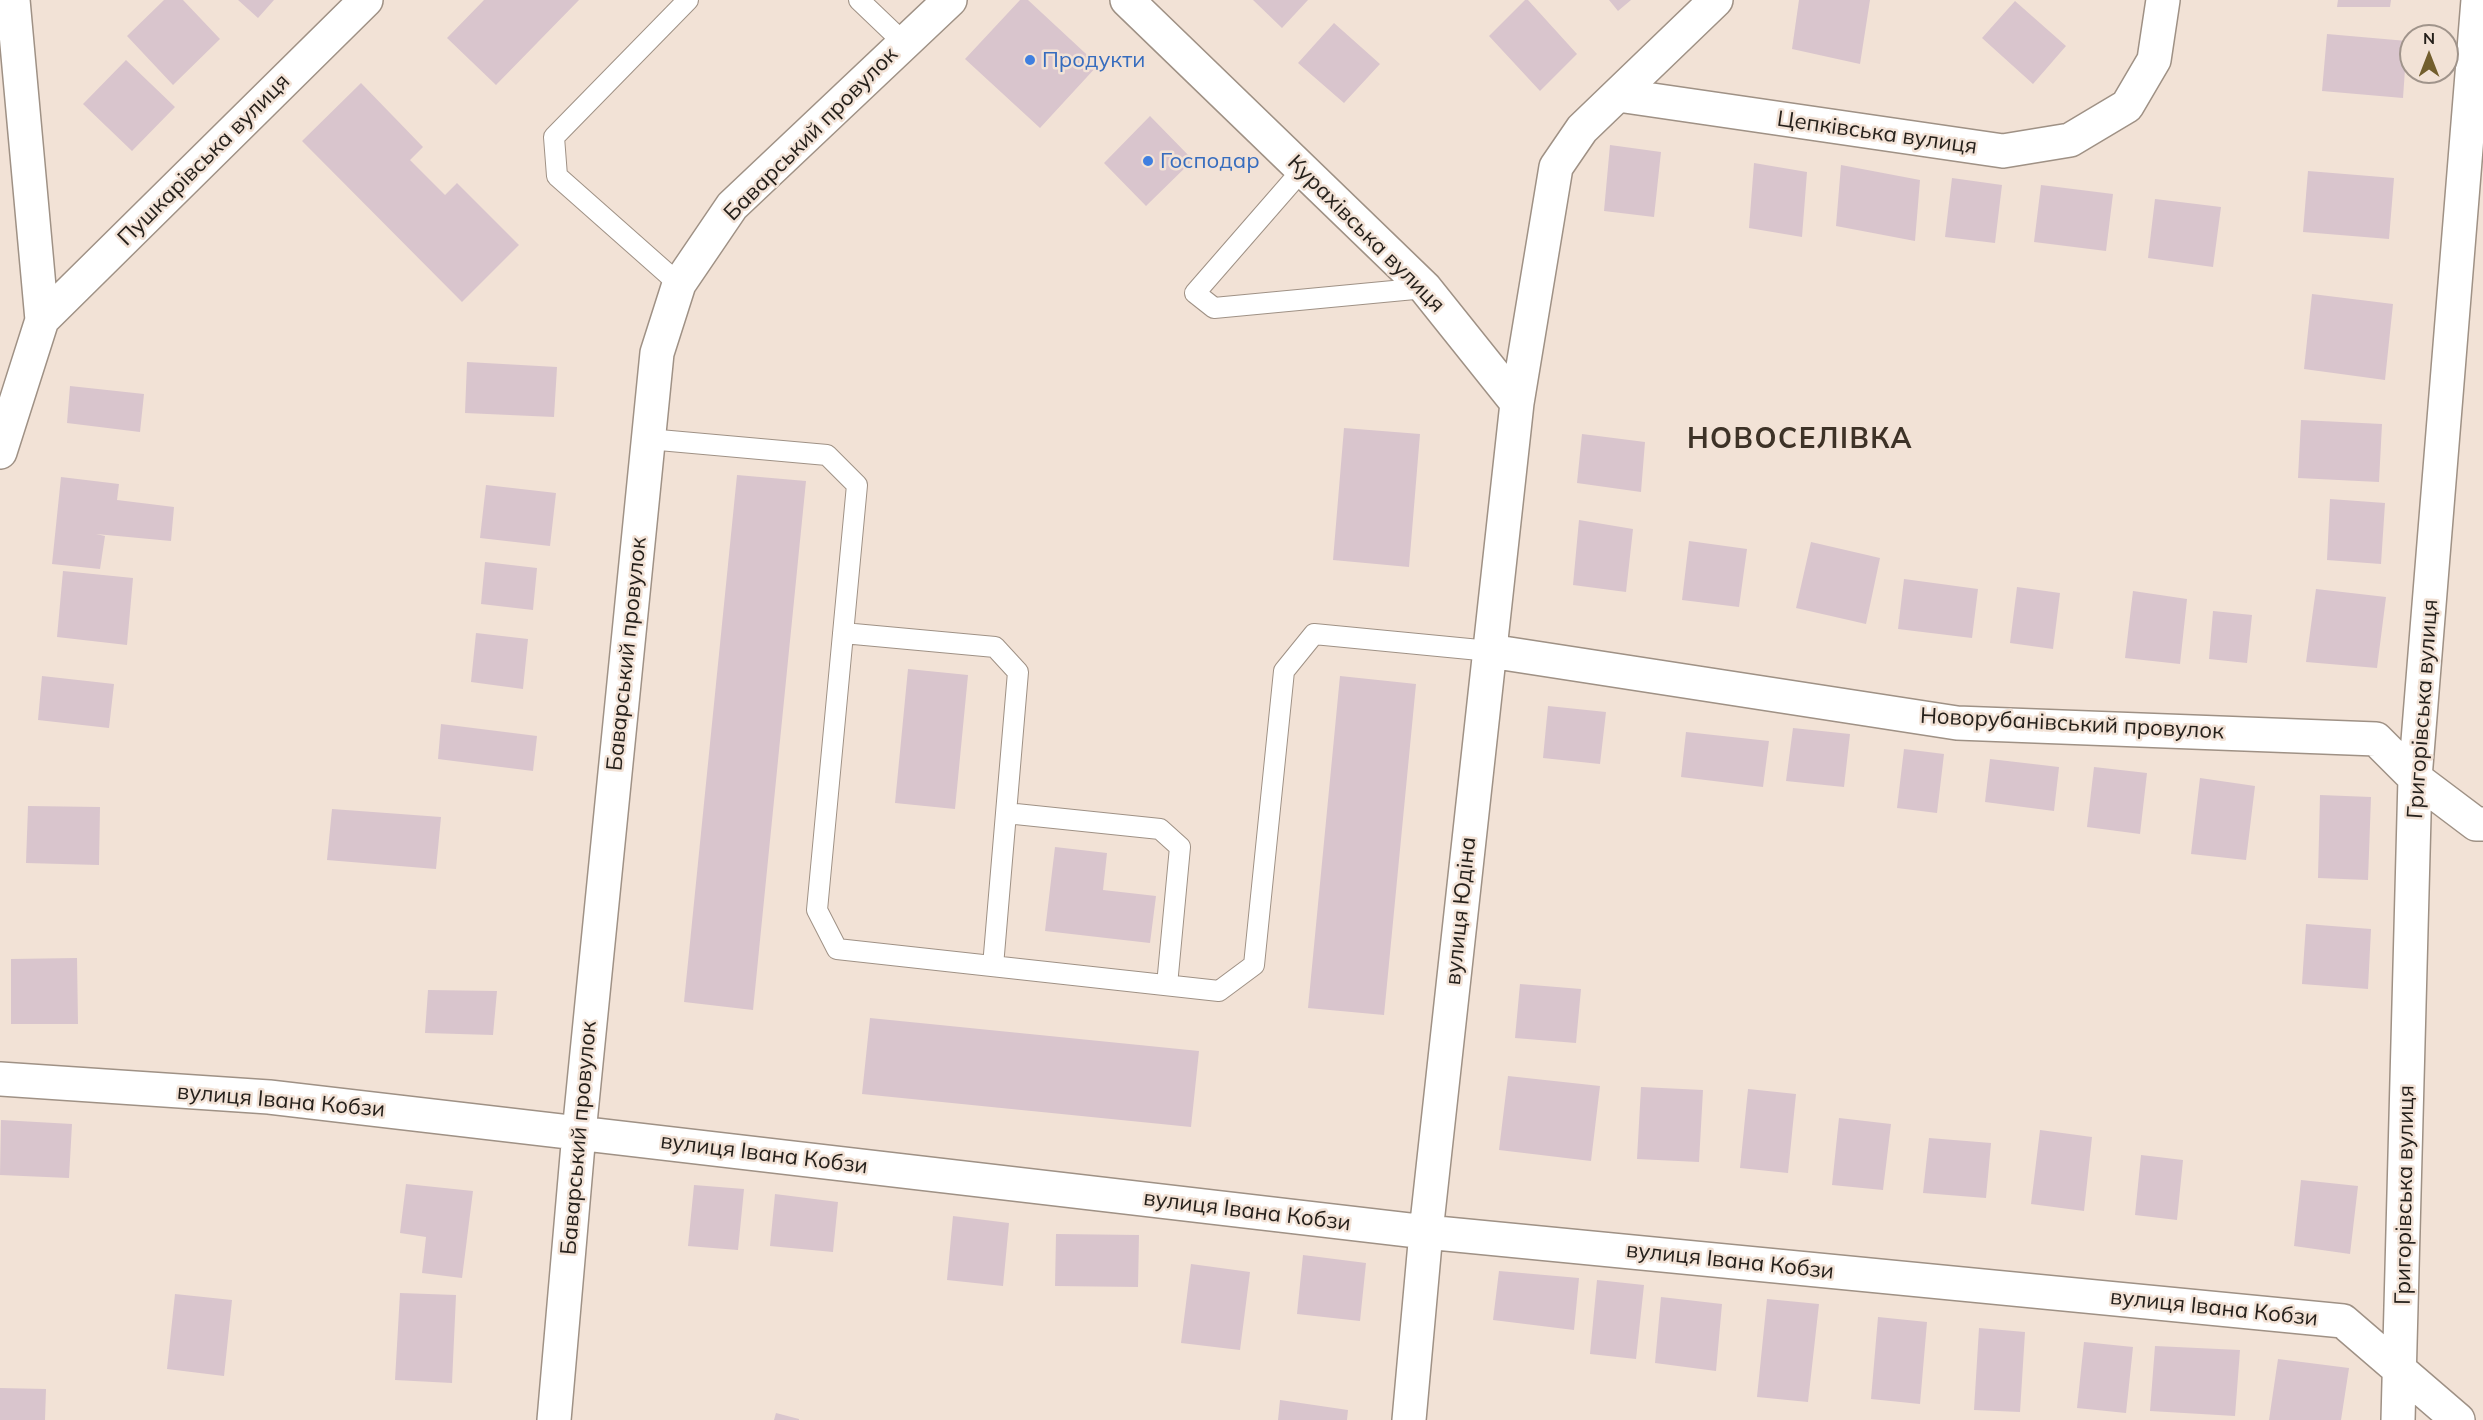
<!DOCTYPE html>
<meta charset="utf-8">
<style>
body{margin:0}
#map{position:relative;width:2483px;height:1420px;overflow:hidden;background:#f2e2d6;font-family:Mulish,sans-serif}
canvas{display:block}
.north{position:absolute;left:2399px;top:24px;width:60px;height:60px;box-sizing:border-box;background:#f2e2d6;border:2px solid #a0948b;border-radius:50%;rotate:0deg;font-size:16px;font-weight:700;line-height:24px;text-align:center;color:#25201b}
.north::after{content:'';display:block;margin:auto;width:21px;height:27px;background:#725e2d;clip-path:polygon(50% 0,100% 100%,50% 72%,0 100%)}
</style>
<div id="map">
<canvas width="2483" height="1420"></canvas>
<div class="north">N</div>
</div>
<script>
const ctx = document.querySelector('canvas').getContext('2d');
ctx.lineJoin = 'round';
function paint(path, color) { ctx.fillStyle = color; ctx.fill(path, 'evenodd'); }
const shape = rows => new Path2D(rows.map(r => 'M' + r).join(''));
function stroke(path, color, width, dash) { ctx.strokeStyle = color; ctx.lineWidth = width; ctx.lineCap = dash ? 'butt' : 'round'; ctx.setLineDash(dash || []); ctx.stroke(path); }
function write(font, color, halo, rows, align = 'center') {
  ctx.font = font + ' Mulish,sans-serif'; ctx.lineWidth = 5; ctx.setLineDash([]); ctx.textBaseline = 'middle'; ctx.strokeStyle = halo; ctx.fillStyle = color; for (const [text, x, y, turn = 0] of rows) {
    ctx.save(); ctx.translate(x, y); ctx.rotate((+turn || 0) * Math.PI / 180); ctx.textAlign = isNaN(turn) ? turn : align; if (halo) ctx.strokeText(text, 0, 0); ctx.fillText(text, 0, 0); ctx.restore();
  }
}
paint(shape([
 [164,0,183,0,220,39,173,85,127,36],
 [238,0,274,0,258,18],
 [484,0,579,0,496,85,447,38],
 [1020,0,1028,0,1098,65,1040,128,965,59],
 [1253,0,1308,0,1282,28],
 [1525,0,1528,0,1577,54,1540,91,1489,36],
 [1609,0,1631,0,1618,11],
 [1799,0,1870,0,1860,64,1792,49],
 [2338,0,2391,0,2390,7,2337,7],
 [2015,1,2066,46,2033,84,1982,38],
 [1334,23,1380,64,1344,103,1298,63],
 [2327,34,2407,41,2403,98,2322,91],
 [126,60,175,107,132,151,83,104],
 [361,83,423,147,410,160,445,195,457,183,519,245,462,302,302,141],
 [1150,116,1193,160,1146,206,1104,163],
 [1610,145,1661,152,1654,217,1604,211],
 [1754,163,1807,172,1802,237,1749,228],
 [1841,165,1920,180,1915,241,1836,226],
 [2308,171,2394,178,2389,239,2303,232],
 [1952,178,2002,185,1995,243,1945,237],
 [2041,185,2113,194,2106,251,2034,242],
 [2155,199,2221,207,2213,267,2148,258],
 [2312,294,2393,304,2385,380,2304,369],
 [467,362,557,367,554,417,465,413],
 [70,386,144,394,140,432,67,423],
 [2301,420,2382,424,2379,482,2298,478],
 [1344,428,1420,434,1409,567,1333,560],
 [1582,434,1645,442,1641,492,1577,483],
 [737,475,806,481,753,1010,684,1002],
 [61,477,119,484,117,500,174,507,171,541,96,534,105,536,100,569,52,564],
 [486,485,556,493,550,546,480,538],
 [2330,499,2385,503,2381,564,2327,560],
 [1579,520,1633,529,1626,592,1573,585],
 [1689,541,1747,549,1739,607,1682,600],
 [1811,542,1880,558,1866,624,1796,608],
 [485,562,537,568,533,610,481,604],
 [63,571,133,578,127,645,57,637],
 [1904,579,1978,589,1972,638,1898,629],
 [2017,587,2060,593,2053,649,2010,643],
 [2316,589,2386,597,2377,668,2306,662],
 [2133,591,2187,599,2180,664,2125,658],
 [2213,611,2252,615,2247,663,2209,659],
 [476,633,528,639,523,689,471,682],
 [908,669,968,675,955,809,895,803],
 [42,676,114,684,109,728,38,720],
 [1340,676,1416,684,1384,1015,1308,1008],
 [1548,706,1606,712,1600,764,1543,758],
 [441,724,537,736,533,771,438,759],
 [1793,728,1850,734,1844,787,1786,781],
 [1686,732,1769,741,1763,787,1681,777],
 [1904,749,1944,754,1937,813,1897,808],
 [1990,759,2059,767,2054,811,1985,802],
 [2094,767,2147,773,2140,834,2087,827],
 [2200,778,2255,786,2246,860,2191,854],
 [2320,795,2371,797,2368,880,2318,878],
 [28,806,100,807,99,865,26,863],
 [332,809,441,817,436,869,327,860],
 [1055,847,1107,853,1103,890,1156,896,1150,943,1045,931],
 [2306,924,2371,929,2368,989,2302,984],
 [77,958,78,1024,11,1024,11,959],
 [1520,984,1581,989,1576,1043,1515,1038],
 [428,990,497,991,493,1035,425,1033],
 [870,1018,1199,1051,1191,1127,862,1094],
 [1508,1076,1600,1086,1591,1161,1499,1150],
 [1641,1087,1703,1090,1699,1162,1637,1159],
 [1748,1089,1796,1094,1788,1173,1740,1168],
 [1839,1118,1891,1124,1883,1190,1832,1185],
 [1,1120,72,1124,69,1178,0,1175],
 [2040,1130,2092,1137,2084,1211,2031,1204],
 [1929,1138,1991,1143,1986,1198,1923,1193],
 [2141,1155,2183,1160,2177,1220,2135,1215],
 [2301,1180,2358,1186,2350,1254,2294,1246],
 [406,1184,473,1191,462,1278,422,1273,426,1237,400,1233],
 [694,1185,744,1189,738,1250,688,1246],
 [775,1194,838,1202,833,1252,770,1246],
 [953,1216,1009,1223,1003,1286,947,1280],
 [1056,1234,1139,1235,1138,1287,1055,1286],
 [1303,1255,1366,1263,1360,1321,1297,1314],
 [1191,1264,1250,1272,1240,1350,1181,1343],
 [1499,1271,1579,1278,1574,1330,1493,1320],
 [1597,1280,1644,1285,1636,1359,1590,1354],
 [400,1293,456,1295,452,1383,395,1380],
 [175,1294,232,1300,224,1376,167,1369],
 [1661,1297,1722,1304,1716,1371,1655,1363],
 [1767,1299,1819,1304,1808,1402,1757,1397],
 [1878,1317,1927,1322,1920,1404,1871,1399],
 [1979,1328,2025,1332,2020,1412,1974,1410],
 [2084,1342,2133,1347,2126,1413,2077,1408],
 [2155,1346,2240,1350,2235,1416,2150,1411],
 [2278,1359,2349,1368,2341,1420,2269,1420],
 [0,1388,46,1389,45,1420,0,1420],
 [1280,1400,1348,1410,1347,1420,1278,1420],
 [776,1413,799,1419,799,1420,774,1420]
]), '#d9c5cd');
const service = shape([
 [859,0,904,43],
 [1303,169,1195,293,1214,308,1425,288],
 [679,284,557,176,554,137,688,0],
 [648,439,827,455,857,485,817,910,837,949,1219,991,1254,965,1284,671,1314,634,1490,651],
 [843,633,995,647,1018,672,993,966],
 [1006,813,1160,829,1180,847,1167,985]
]);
const minor = shape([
 [1127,0,1425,288,1517,403],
 [1618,95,2003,151,2070,140,2127,106,2154,60,2163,0],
 [42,320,366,0],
 [0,452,42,320,13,0],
 [1490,651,1957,723,2376,739,2415,778,2476,824,2483,824],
 [0,1079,269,1097,1426,1232,2343,1321,2458,1420],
 [554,1420,579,1133,657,353,679,284,732,206,950,0],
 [1409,1420,1426,1232,1517,403,1556,167,1582,129,1716,0],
 [2398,1420,2415,778,2478,0]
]);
stroke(service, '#9f9185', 22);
stroke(minor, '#9f9185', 36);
stroke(service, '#fff', 20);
stroke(minor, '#fff', 33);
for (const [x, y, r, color] of [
 [1030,60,6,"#3f7fe0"],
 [1148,161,6,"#3f7fe0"]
]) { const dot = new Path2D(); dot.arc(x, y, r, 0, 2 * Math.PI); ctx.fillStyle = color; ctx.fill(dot); stroke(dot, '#f2e2d6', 2); }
write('22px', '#366cbe', '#f2e2d6', [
 ["Продукти",1042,60],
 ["Господар",1160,161]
], 'left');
write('22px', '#25201b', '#f2e2d6', [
 ["Цепківська вулиця",1877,133,8],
 ["Баварський провулок",811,134,-45],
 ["Пушкарівська вулиця",204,160,-45],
 ["Курахівська вулиця",1366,234,45],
 ["Баварський провулок",627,654,-84],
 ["Григорівська вулиця",2423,709,-86],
 ["Новорубанівський провулок",2072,724,3],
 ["вулиця Юдіна",1461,911,-84],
 ["вулиця Івана Кобзи",281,1101,5],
 ["Баварський провулок",579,1138,-85],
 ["вулиця Івана Кобзи",764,1154,7],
 ["Григорівська вулиця",2405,1195,-89],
 ["вулиця Івана Кобзи",1247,1211,7],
 ["вулиця Івана Кобзи",1730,1261,6],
 ["вулиця Івана Кобзи",2214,1308,6]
]);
ctx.letterSpacing = '1.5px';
write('bold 28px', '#3d3227', '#f2e2d6', [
 ["НОВОСЕЛІВКА",1800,440]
]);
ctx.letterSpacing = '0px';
</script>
